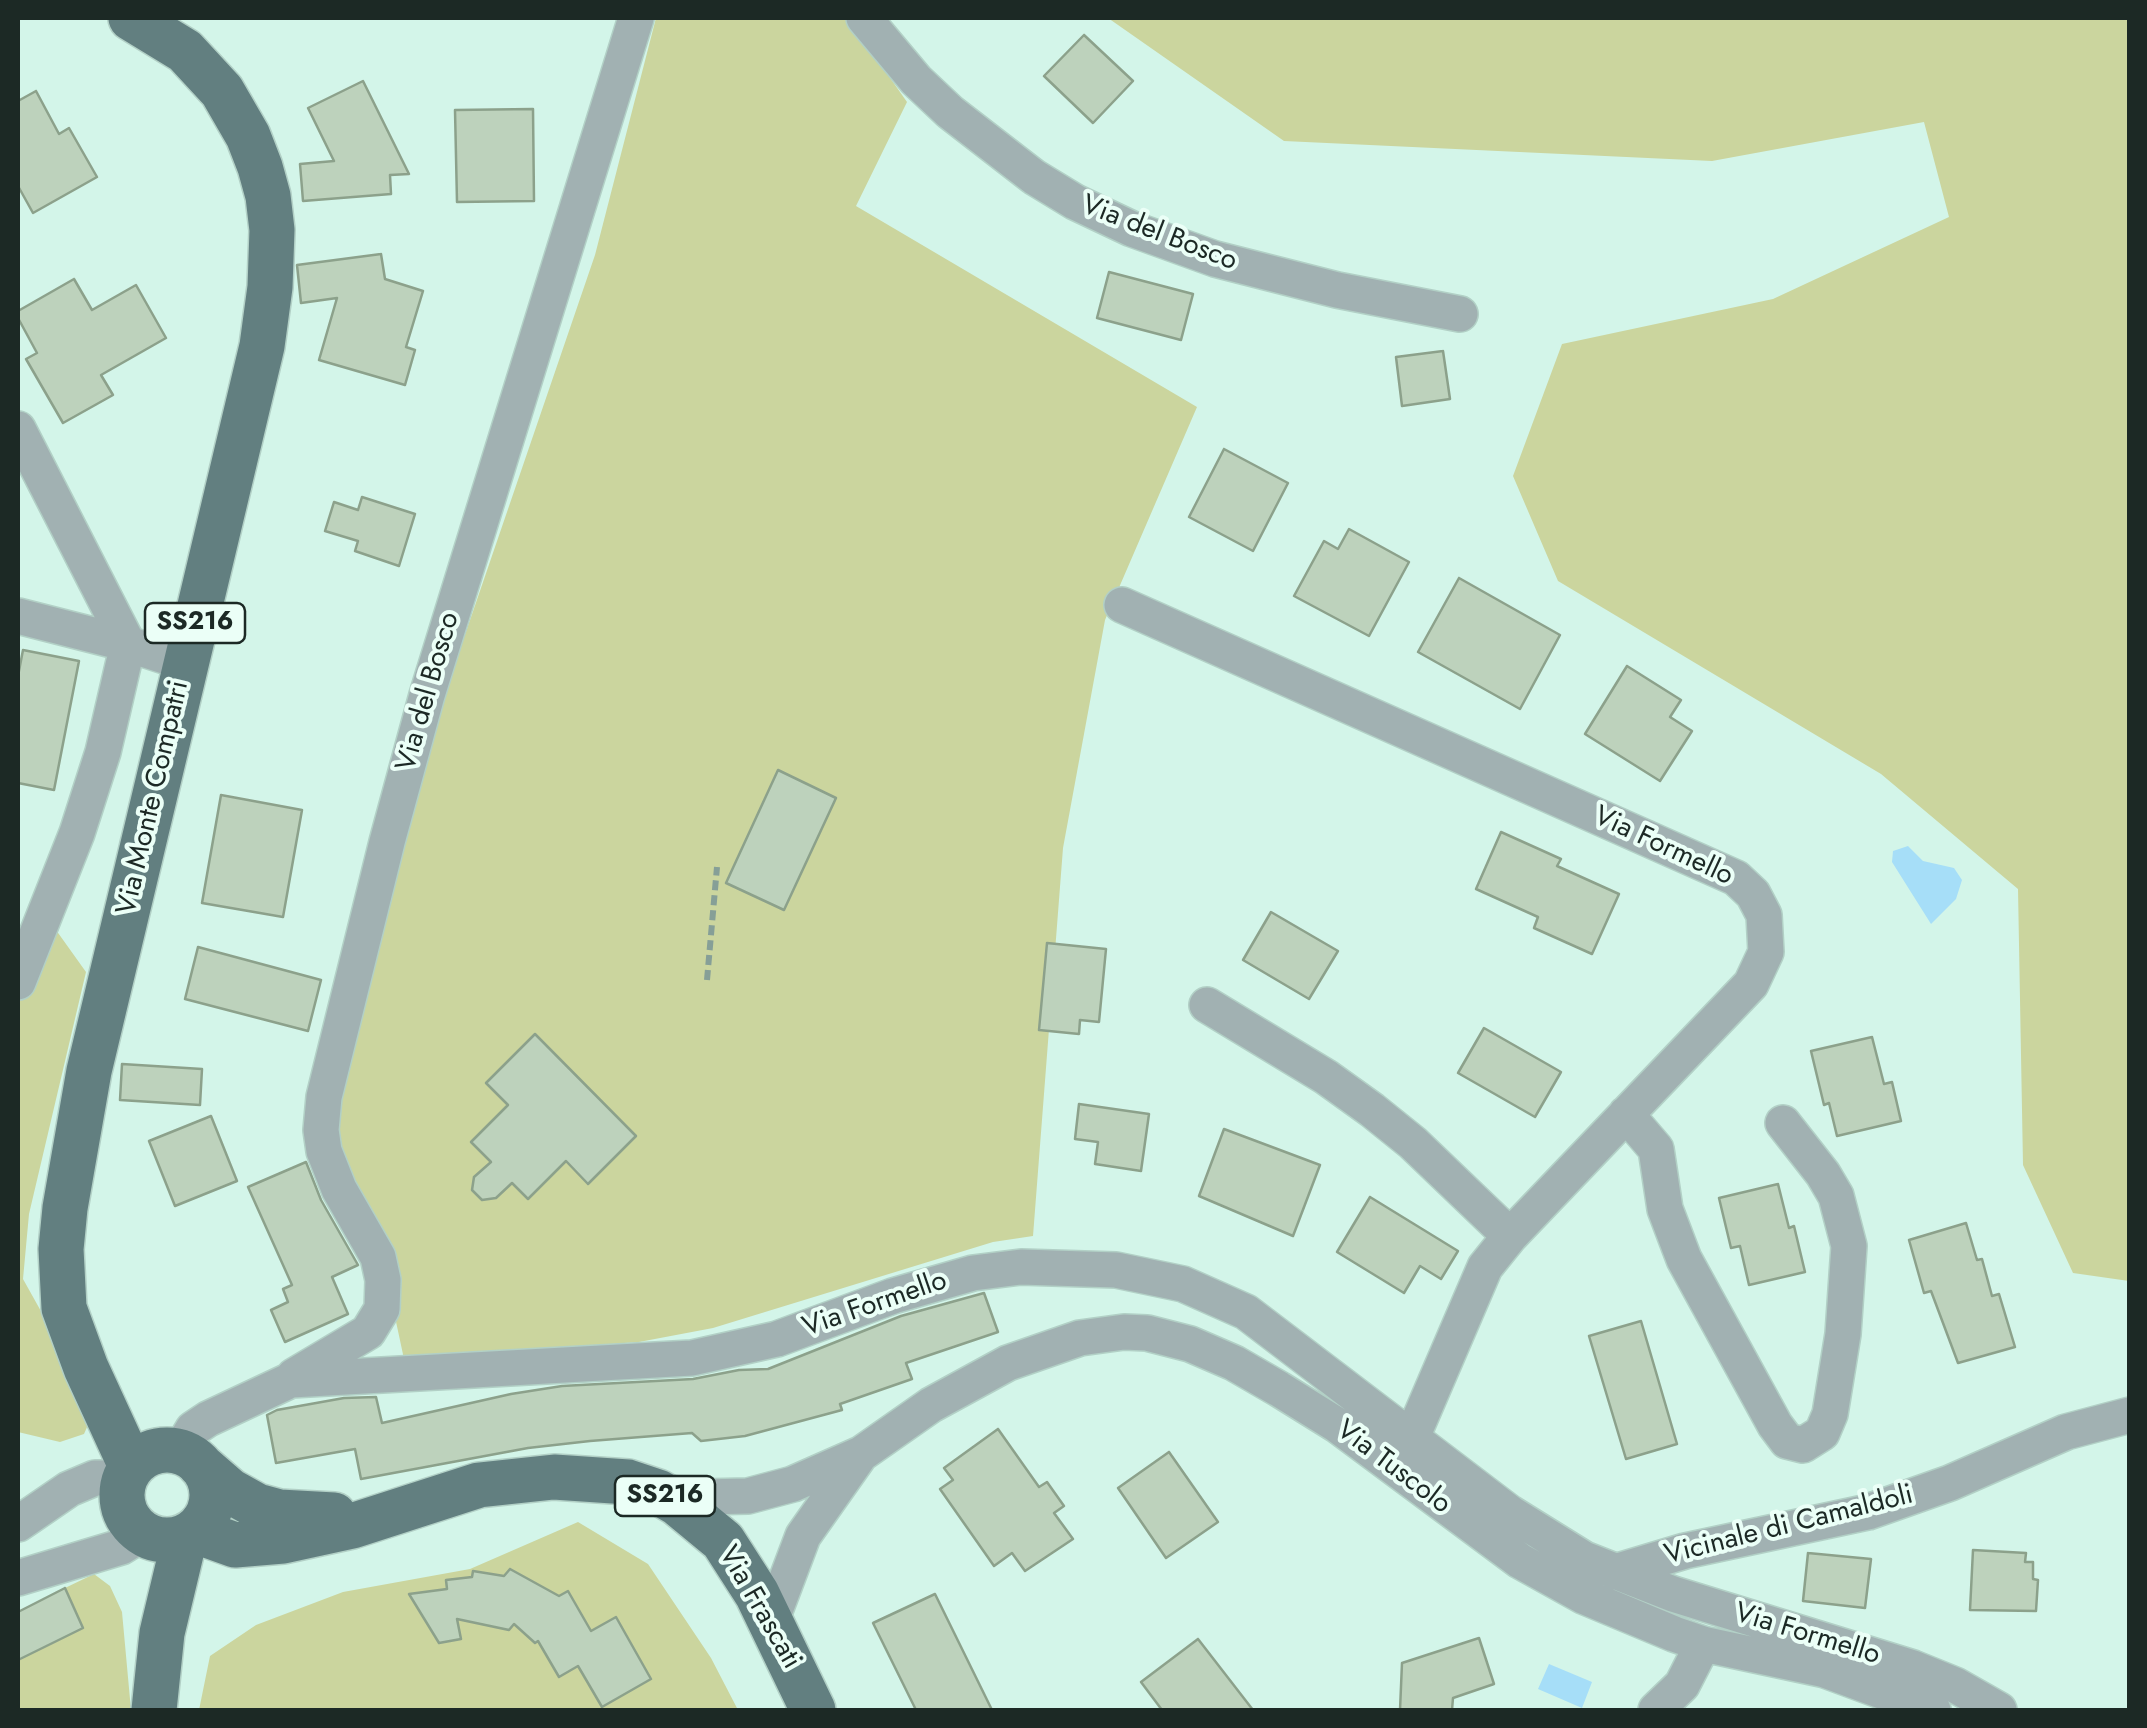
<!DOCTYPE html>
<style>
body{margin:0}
#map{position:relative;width:2147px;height:1728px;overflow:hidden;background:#d3f5e9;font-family:Jost,sans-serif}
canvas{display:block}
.frame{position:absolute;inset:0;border:20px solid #1c2925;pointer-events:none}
</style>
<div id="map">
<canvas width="2147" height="1728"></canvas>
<div class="frame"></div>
</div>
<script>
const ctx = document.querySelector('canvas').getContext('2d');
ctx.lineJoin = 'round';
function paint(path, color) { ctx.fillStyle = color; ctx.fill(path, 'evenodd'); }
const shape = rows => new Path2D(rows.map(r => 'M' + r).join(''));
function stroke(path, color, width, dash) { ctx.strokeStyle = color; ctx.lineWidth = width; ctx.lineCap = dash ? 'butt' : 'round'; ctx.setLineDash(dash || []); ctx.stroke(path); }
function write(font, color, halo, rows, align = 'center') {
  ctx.font = font + ' Jost,sans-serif'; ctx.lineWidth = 8; ctx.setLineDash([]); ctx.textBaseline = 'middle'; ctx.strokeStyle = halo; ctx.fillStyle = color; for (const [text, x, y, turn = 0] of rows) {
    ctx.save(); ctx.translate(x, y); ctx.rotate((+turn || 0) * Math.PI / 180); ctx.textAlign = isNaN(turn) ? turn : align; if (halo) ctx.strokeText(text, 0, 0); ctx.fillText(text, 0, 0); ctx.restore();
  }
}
paint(shape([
 [656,18,848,18,907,102,856,206,1197,407,1105,620,1063,848,1033,1236,993,1242,713,1328,639,1342,404,1359,392,1303,338,1138,343,1074,419,769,595,255],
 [1108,18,2129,18,2129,1281,2073,1273,2023,1165,2018,889,1881,774,1558,581,1513,476,1562,344,1773,299,1949,217,1924,122,1712,161,1284,141],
 [46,916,86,972,29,1214,23,1279,47,1322,57,1354,91,1418,84,1434,60,1442,18,1432,18,982],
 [578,1522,648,1564,711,1658,738,1710,199,1710,210,1656,256,1625,343,1592,470,1569],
 [94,1574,110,1586,122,1612,131,1710,18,1710,18,1648,22,1657,83,1628,65,1588]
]), '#cbd59e');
paint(shape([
 [1908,846,1923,861,1954,868,1962,880,1956,899,1931,924,1892,862,1893,851],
 [1549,1664,1592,1682,1582,1708,1538,1689]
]), '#a6def8');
const building = shape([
 [1084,35,1133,81,1093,123,1044,76,1084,35],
 [363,81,409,174,390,175,391,194,303,201,300,164,334,161,308,108,363,81],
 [36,91,59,134,69,128,97,177,33,213,18,186,18,101,36,91],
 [533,109,534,201,457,202,455,110,533,109],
 [381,254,385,279,423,291,406,347,415,350,405,385,319,360,337,298,301,303,297,265,381,254],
 [1109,272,1193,294,1181,340,1097,318,1109,272],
 [74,279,92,310,136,285,166,338,101,375,113,395,63,423,26,359,37,353,18,318,18,311,74,279],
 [1443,351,1450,399,1402,406,1396,357,1443,351],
 [1224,449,1288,483,1253,551,1189,517,1224,449],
 [362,497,415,514,399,566,355,551,358,541,325,531,334,502,358,510,362,497],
 [1349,529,1409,562,1369,636,1294,596,1324,541,1338,549,1349,529],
 [1459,578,1560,635,1520,709,1418,652,1459,578],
 [23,650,79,661,54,790,18,783,18,676,23,650],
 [1627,666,1681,700,1670,717,1692,731,1660,781,1585,734,1627,666],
 [778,770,836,798,784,910,726,883,778,770],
 [221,795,302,810,283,917,202,903,221,795],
 [1501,832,1561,859,1557,866,1619,894,1592,954,1534,928,1538,917,1476,889,1501,832],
 [1271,912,1338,951,1309,999,1243,960,1271,912],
 [1047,943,1106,949,1099,1022,1080,1020,1079,1034,1039,1030,1047,943],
 [198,947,321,980,308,1031,185,999,198,947],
 [1484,1028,1561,1072,1535,1117,1458,1073,1484,1028],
 [535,1034,636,1136,588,1184,566,1161,528,1199,512,1183,496,1198,482,1200,472,1190,474,1177,491,1162,471,1142,508,1105,486,1083,535,1034],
 [1872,1037,1884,1084,1892,1082,1901,1121,1837,1136,1829,1103,1824,1105,1811,1051,1872,1037],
 [122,1064,202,1069,200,1105,120,1100,122,1064],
 [1079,1104,1149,1114,1141,1171,1095,1164,1098,1142,1075,1139,1079,1104],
 [211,1116,237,1181,175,1206,149,1141,211,1116],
 [1224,1129,1320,1165,1293,1236,1199,1196,1224,1129],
 [306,1162,321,1200,358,1265,332,1277,348,1314,285,1342,271,1310,288,1302,283,1289,292,1285,248,1187,306,1162],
 [1778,1184,1789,1228,1794,1226,1805,1272,1749,1285,1740,1246,1731,1248,1719,1198,1778,1184],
 [1370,1197,1458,1251,1441,1279,1420,1266,1404,1293,1337,1252,1370,1197],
 [1966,1223,1977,1260,1982,1259,1992,1296,1999,1294,2015,1347,1958,1363,1931,1291,1924,1293,1909,1240,1966,1223],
 [984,1293,998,1332,906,1363,912,1379,840,1404,842,1410,745,1436,701,1441,692,1433,590,1441,528,1448,361,1479,355,1449,276,1463,267,1415,277,1410,344,1398,376,1397,382,1423,511,1394,562,1386,693,1379,739,1370,768,1369,901,1316,984,1293],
 [1641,1321,1677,1444,1626,1459,1589,1336,1641,1321],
 [998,1429,1039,1487,1047,1482,1064,1506,1054,1513,1073,1539,1025,1571,1012,1553,994,1566,940,1489,953,1480,944,1468,998,1429],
 [1169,1452,1218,1522,1166,1558,1118,1488,1169,1452],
 [1973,1550,2026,1553,2025,1562,2033,1562,2033,1579,2038,1580,2036,1611,1970,1610,1973,1550],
 [1808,1553,1871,1559,1865,1608,1803,1601,1808,1553],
 [510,1569,559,1596,568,1591,591,1631,616,1617,651,1679,602,1707,578,1666,559,1677,538,1641,535,1643,514,1624,509,1630,457,1619,461,1639,439,1643,409,1594,447,1589,446,1580,472,1577,473,1571,504,1576,510,1569],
 [65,1588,83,1628,18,1660,18,1612,65,1588],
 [935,1594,992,1710,916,1710,873,1623,935,1594],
 [1479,1638,1494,1684,1453,1698,1452,1710,1400,1710,1402,1663,1479,1638],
 [1198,1639,1253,1710,1162,1710,1141,1682,1198,1639]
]);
paint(building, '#bdd2bc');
stroke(building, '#8ca18b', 2.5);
const minor = shape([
 [864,18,916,80,950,112,1034,177,1075,202,1132,229,1215,259,1337,290,1460,314],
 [18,429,128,644,186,663],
 [1122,605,1736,878,1753,894,1764,915,1766,952,1751,984,1510,1236,1485,1267,1412,1437],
 [18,616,128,644,103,752,77,833,18,982],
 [1207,1005,1326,1077,1372,1110,1413,1143,1510,1236],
 [1626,1114,1656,1149,1665,1209,1684,1259,1775,1425,1787,1441,1803,1445,1822,1433,1830,1414,1843,1334,1849,1246,1836,1196,1823,1174,1783,1123],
 [294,1376,368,1332,382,1309,383,1280,378,1257,339,1189,324,1151,321,1130,324,1097,387,842,427,695,636,18],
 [185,1453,187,1439,193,1429,208,1419,291,1380,692,1358,777,1339,893,1296,973,1273,1021,1267,1116,1270,1183,1284,1246,1312,1510,1513,1584,1559,1673,1594,1913,1668,1955,1685,1999,1710],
 [659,1492,703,1497,748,1496,793,1484,861,1454,931,1405,1008,1363,1080,1338,1124,1332,1147,1333,1190,1344,1234,1363,1279,1389,1337,1425,1520,1561,1583,1596,1674,1634,1703,1644,1825,1670,1933,1710],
 [18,1524,69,1489,95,1478,125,1478],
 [1615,1572,1685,1551,1868,1512,1950,1483,2066,1432,2130,1415],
 [18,1578,121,1547,142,1534],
 [771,1621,803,1536,858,1458],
 [1656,1710,1682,1685,1703,1644]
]);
const major = shape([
 '122 1495a45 45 0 1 1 90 0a45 45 0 1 1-90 0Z',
 [200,1465,230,1491,257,1506,279,1512,334,1515],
 [131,1466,86,1368,64,1308,61,1249,65,1208,89,1071,262,346,270,287,272,230,268,196,260,167,248,136,222,91,185,51,131,18],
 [196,1531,235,1545,283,1541,352,1526,479,1485,554,1477,628,1482,658,1492,677,1503,723,1541,757,1594,813,1710],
 [154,1710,162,1633,185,1537]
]);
stroke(minor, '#b2d0c6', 38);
stroke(major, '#b2d0c6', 48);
stroke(shape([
 [707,980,717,867]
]), '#869f97', 6, [10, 5]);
stroke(minor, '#a1b1b2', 35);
stroke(major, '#627f80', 45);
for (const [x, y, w] of [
 [195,623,100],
 [665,1496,100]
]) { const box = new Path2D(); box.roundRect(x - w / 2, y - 20, w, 40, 8); ctx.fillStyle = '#ebfff7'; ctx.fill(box); stroke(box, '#1c2925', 2.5); }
write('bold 25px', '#1c2925', null, [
 ["SS216",195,623],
 ["SS216",665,1496]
]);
write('28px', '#1c2925', '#ebfff7', [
 ["Via del Bosco",1159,234,21],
 ["Via del Bosco",429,692,-74],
 ["Via Monte Compatri",154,798,-77],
 ["Via Formello",1663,847,25],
 ["Via Formello",875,1305,-19],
 ["Via Tuscolo",1393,1468,37],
 ["Vicinale di Camaldoli",1789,1526,-14],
 ["Via Frascati",759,1608,60],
 ["Via Formello",1807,1635,17]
]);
</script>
